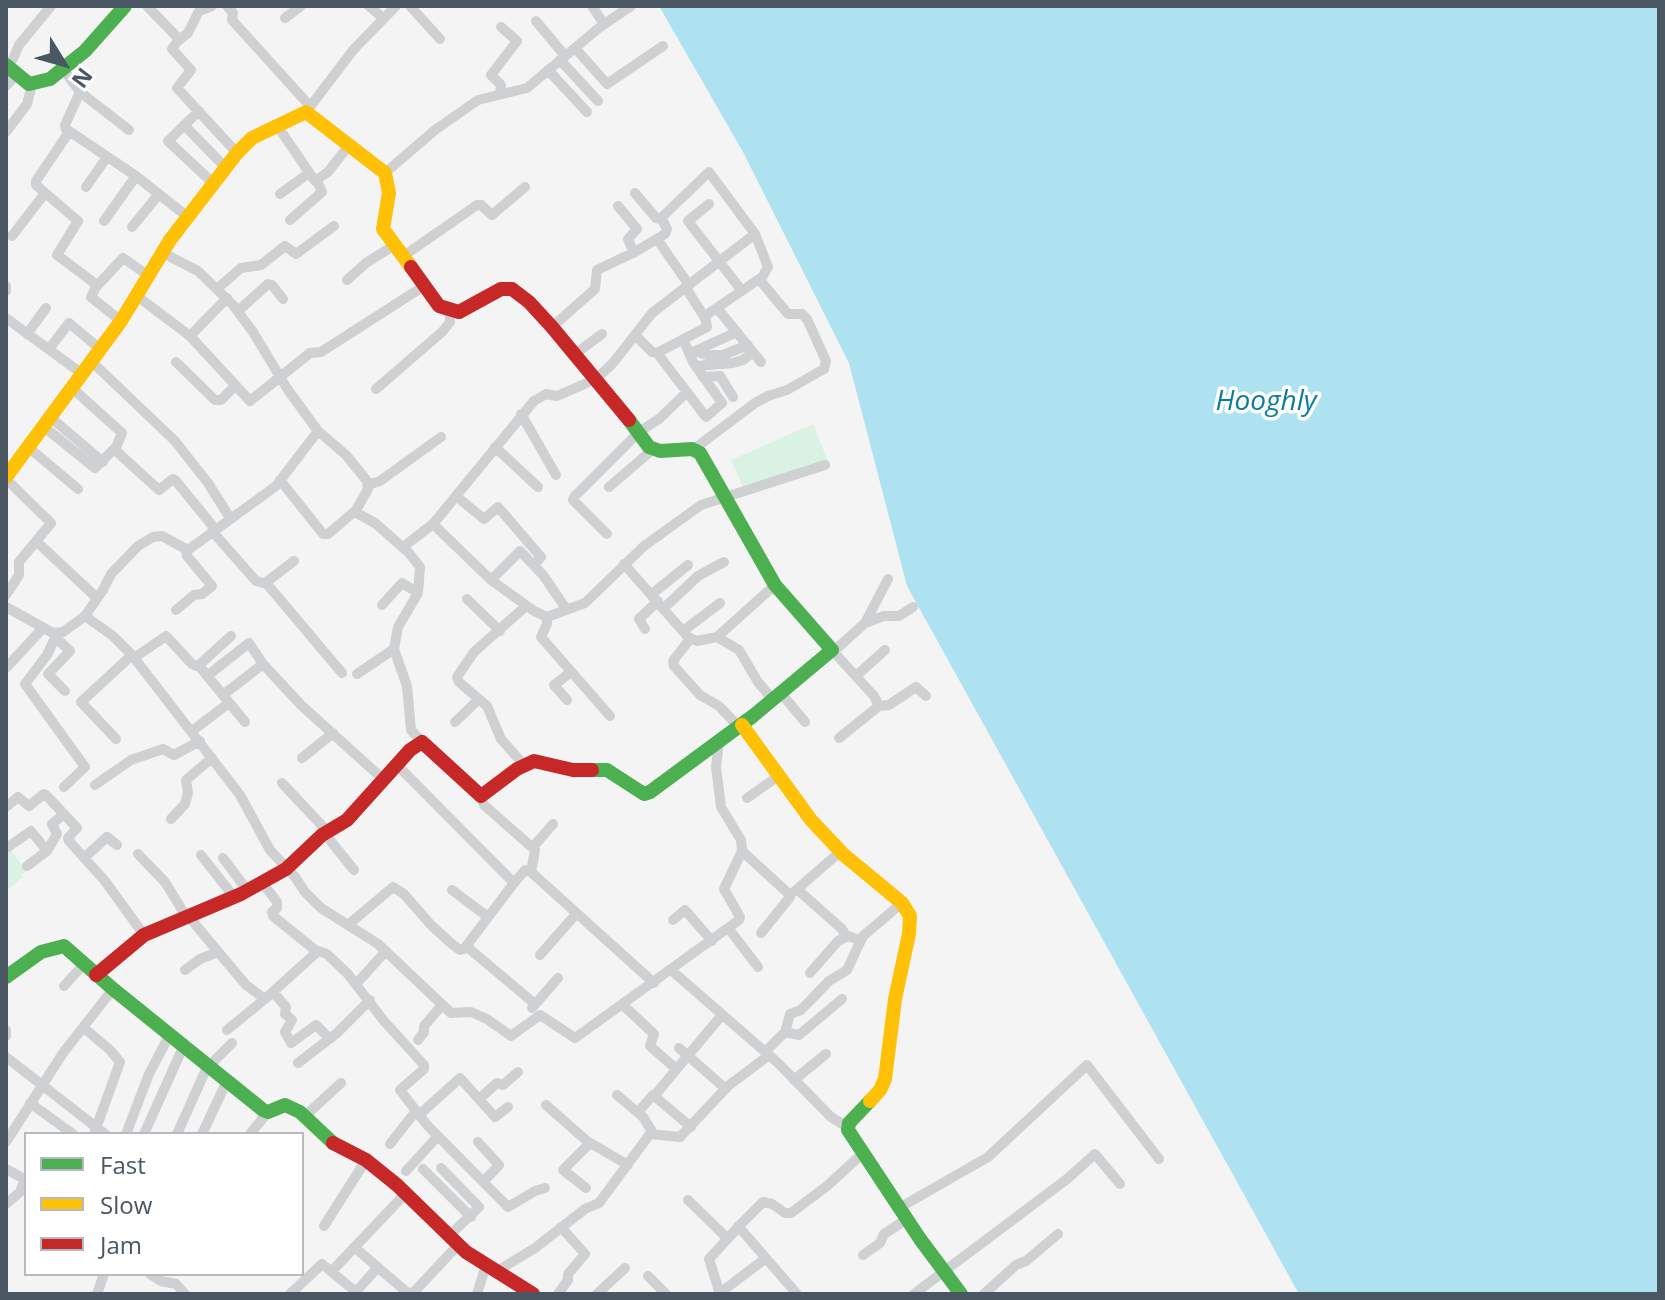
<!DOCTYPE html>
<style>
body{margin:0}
#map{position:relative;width:1665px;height:1300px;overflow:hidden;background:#f4f4f4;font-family:"Open Sans",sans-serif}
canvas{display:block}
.frame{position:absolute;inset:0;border:8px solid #4a5661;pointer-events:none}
.legend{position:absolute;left:24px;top:1132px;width:280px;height:144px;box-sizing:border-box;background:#fff;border:2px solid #b7bbc0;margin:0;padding:10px 14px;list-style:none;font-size:24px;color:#4a5661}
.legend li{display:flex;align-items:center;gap:16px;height:40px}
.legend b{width:40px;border:2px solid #b7bbc0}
.north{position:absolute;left:24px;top:24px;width:80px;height:80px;-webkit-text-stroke:6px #fff;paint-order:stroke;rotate:127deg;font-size:22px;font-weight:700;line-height:32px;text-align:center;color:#4a5661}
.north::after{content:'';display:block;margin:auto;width:28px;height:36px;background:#4a5661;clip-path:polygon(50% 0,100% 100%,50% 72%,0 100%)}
</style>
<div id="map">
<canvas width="1665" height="1300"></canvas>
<div class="frame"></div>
<ul class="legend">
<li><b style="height:10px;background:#4caf50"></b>Fast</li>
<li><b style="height:10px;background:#ffc107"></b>Slow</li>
<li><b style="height:10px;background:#c62828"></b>Jam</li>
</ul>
<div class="north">N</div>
</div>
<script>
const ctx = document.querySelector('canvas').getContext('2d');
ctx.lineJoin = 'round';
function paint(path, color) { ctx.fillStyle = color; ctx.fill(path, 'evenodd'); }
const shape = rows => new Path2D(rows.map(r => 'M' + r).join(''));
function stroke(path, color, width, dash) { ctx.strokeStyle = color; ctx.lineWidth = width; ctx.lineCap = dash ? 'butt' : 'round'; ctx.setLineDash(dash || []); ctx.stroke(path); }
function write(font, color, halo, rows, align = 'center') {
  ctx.font = font + ' "Open Sans",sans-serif'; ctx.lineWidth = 7; ctx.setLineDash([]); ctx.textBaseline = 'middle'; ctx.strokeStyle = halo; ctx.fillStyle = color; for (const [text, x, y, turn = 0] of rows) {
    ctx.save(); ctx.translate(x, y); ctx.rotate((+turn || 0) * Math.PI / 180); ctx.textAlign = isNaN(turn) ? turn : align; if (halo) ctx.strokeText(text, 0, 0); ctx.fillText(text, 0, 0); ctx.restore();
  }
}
paint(shape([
 [813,424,828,461,743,487,731,460],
 [6,845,27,871,22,874,23,877,6,891]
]), '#d9f2e3');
paint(shape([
 [659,6,1659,6,1659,1294,1299,1294,907,586,849,363,743,152]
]), '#aee2f0');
stroke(shape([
 [147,6,179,39,172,49,191,70,177,88,237,153],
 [227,6,233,13,232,20,309,105],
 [369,6,383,18],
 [410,6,440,39],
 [592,6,604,24],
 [285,18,301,6],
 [536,21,565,56],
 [179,40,188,33,199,11,212,6],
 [575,48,607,84,663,46],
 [560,60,598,101],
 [7,66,13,59,19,45,51,6],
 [64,70,80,92,65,125,66,129,136,176,189,218],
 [548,70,587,112],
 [6,86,16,75],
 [80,92,129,130],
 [500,94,501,85,491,75,517,41,501,27],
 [199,111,168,141,214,184],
 [306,112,354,49,396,6],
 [276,124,315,181,328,172,349,145],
 [184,125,226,168],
 [6,132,27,104,32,85],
 [69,132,36,181,36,185,78,221,57,255,97,285,91,297,121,321],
 [385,173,435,130,478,100,527,88,600,27,631,6],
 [86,187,107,157],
 [635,193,656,218,661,219],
 [280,194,309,173],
 [709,204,688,221,742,291],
 [618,206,637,229,628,239,634,253],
 [290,220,322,192,317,181],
 [104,221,136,176],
 [132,227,159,194],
 [12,236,45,193],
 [657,239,689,285],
 [163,253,198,271,233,305,253,332,288,390,318,431,346,455,367,481,368,489,355,512,375,523,409,553,420,567,418,593,398,627,394,649,407,686,411,730,422,742],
 [402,257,477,205,481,205,492,215,525,187],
 [347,280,366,263,393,246],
 [6,286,6,291],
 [97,286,123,258,149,276],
 [218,288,241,268,261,265,285,246,296,254,334,226],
 [686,288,705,318],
 [137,296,190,336,250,401,310,353,321,352,424,286],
 [717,308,761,362],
 [238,311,268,284,272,285,283,299],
 [6,318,81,373],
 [552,327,595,289,597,270,635,252,665,234,667,229,661,218,709,172,755,234,768,267,761,279],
 [27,334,46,308],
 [635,335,652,352,657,353,707,327,705,316,759,279,788,314,802,314,807,319,826,361,824,369,787,390,768,396,755,403,694,449],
 [190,336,227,298],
 [49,349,69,323,100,349],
 [695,351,707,355,723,355,748,345],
 [693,352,737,332],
 [657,353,706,417,722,403,693,362,683,339],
 [575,354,602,334],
 [91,361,175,441,208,483,230,518],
 [176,362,215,400,221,400,235,386],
 [696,366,733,363,743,360,753,352],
 [703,377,720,376,733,397],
 [71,387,122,433,115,450,159,490,173,479,176,481,215,529],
 [376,389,442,332,450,322,450,312],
 [521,414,556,475],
 [49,416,103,462],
 [43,426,95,468,114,449],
 [28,447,78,489],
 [495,447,538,487],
 [6,479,51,523,19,562,19,575,6,595],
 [280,480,323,534,328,534,355,511],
 [368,485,380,481,441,437],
 [609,487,652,450],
 [456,496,484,519,498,507,541,557,534,565],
 [433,524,491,580,534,611,547,617,585,603,644,546,701,505,825,465],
 [212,531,256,581,267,584,342,673],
 [607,534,573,500,574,497,639,432,659,419,686,393],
 [36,541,97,598],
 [403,547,433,524,534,401,546,394,557,396,596,379,613,363,652,313,755,234],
 [624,564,688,637,697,641,717,637,775,585],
 [491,580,520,551,543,575,567,610],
 [265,583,294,561],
 [652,594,688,565],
 [467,599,500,631],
 [382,605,402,583,418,593],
 [6,607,53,633,63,632,85,616,113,636,132,655,240,795,270,850,295,877,305,892,321,908,378,944,451,1013,471,1012,487,1019,511,1036,540,1015,575,1038,739,920,740,917,724,889,742,851,741,840,721,807,716,767,719,742],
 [664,608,698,576,724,562],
 [176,610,194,595,202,594,212,586,187,556,186,550],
 [85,616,103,590,111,574,138,546,153,537,162,536,188,550,276,486,318,431],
 [547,617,547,624,541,637,610,716],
 [865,623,884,616,899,616,913,607],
 [645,629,639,619,658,601],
 [683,631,720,603],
 [57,634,47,655,25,684,85,767,64,787],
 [55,637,70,651,48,674,65,691],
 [717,637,739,650,758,682,773,700],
 [690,639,673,661,674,666,700,695,719,706,739,727],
 [832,650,874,696,879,706,839,738],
 [833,652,865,623,888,579],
 [134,658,166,636,192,664,200,667,245,722],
 [198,666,231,636],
 [6,668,42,629],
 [357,674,394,649],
 [207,676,249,643,263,664,301,705,384,780],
 [856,676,885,650],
 [781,693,805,722],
 [223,695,263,664],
 [567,700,554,685,571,672],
 [879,706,889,705,916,687,926,696],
 [455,722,478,700],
 [192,731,229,703],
 [116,739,81,702,132,655],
 [302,758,333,733],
 [397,765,514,883,525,870,531,872],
 [524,765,501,739,487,706,459,682,457,677,474,652,526,606],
 [282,783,328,832],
 [95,785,131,760,163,749,174,755,200,741],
 [481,796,484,805,535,850,531,872,654,983],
 [747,798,780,775],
 [6,807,18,797,29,806,44,794,46,795,77,828,68,838,69,841,105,881,144,935],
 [171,819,185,804,188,793,186,780,212,758],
 [325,834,354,870],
 [8,847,31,831,47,851],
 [533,847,553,824],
 [742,851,789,894,790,897,761,933],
 [138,854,165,882,187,918],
 [201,855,234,897],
 [84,858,107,837,117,845],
 [223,858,247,890],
 [27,866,47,851,57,834,52,824,64,814],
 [262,882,277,902,277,908,272,912,273,916,315,950,327,954,347,973,384,1021,424,1065,424,1069,400,1090,427,1125,508,1207,535,1191,545,1188],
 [452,890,488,917],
 [798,890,842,929,846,936],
 [795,891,841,851],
 [189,917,246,985,265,999,317,952],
 [673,920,685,910,712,941],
 [348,925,393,887,404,894,431,925,453,945,460,950,464,949,514,883],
 [729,929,758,967],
 [466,946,535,1004],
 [540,955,576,914],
 [185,970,200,959,218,952],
 [671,970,778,1063,831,1117,847,1127],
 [810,973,838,941,848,936,860,940],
 [357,983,386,951],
 [64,986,84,964],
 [273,992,286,1007,285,1014,292,1020,285,1032,291,1043,316,1025,330,1039],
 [623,1005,654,1034,650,1046,674,1067],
 [532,1008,558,978],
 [84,1028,110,1050,120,1062,94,1134],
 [6,1030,6,1036],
 [227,1030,265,999],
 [785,1032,799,1035,842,999],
 [418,1040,424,1032,424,1026,442,1005],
 [679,1048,726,1089],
 [765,1052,785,1032,790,1014,801,1010,829,981,847,970,863,936,902,903],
 [6,1057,105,1134],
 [298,1063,337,1033,370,1000],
 [209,1066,232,1043],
 [794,1080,826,1054],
 [617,1095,643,1117,653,1133],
 [655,1095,721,1016],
 [479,1099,497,1083,503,1085,518,1072],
 [30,1103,73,1134],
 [546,1105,587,1141,628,1165],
 [638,1112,653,1095,691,1127],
 [419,1115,460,1078,495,1117,508,1107],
 [305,1116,341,1083],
 [126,1134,149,1074,170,1034],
 [144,1134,184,1045],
 [177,1134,208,1065],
 [202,1134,227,1081],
 [250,1134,268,1112],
 [6,1142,63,1053,113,989],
 [478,1142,499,1165,484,1181],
 [390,1144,416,1111],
 [441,1168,479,1207,449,1236],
 [6,1169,26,1180],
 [423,1169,471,1217],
 [406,1171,438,1136],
 [586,1188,563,1170,590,1143],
 [688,1200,727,1238],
 [6,1204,20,1192,25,1180],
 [899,1208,988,1157,1087,1065,1159,1159],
 [324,1226,366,1160],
 [738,1226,797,1294],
 [354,1247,409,1294],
 [863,1255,880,1243,884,1234,907,1219],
 [332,1271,406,1193],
 [497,1271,535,1248,585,1209,599,1203,650,1134,680,1137,728,1086,768,1056],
 [150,1274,161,1281,176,1284,185,1294],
 [648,1276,666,1294],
 [720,1293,766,1258],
 [97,1294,104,1274],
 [290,1294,322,1264,356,1292],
 [354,1294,378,1267],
 [412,1294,458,1245],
 [477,1294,486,1265],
 [558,1294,568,1280,568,1274,585,1254,561,1227],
 [597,1294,625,1268],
 [720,1294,709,1259,743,1222,763,1202,772,1204,785,1213,791,1213,827,1186,863,1153],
 [914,1294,1067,1179,1095,1154,1120,1184],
 [984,1294,1016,1265,1026,1261,1058,1234]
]), '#ced0d2', 10);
stroke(shape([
 [6,65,29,84,50,79,85,51,125,6],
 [592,770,607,770,644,794,650,792,753,716,832,650,775,585,700,453,692,449,660,451,649,447,629,420],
 [6,977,41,952,64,946,113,989,263,1110,268,1112,285,1105,300,1112,333,1143],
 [870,1101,849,1123,848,1130,920,1239,961,1294]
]), '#4caf50', 14);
stroke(shape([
 [6,477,121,321,170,240,237,153,252,138,306,112,385,173,389,193,383,229,411,267],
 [742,725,811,820,844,855,902,903,910,916,909,934,895,999,885,1079,880,1090,870,1101]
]), '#ffc107', 14);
stroke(shape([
 [411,267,439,306,459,312,501,289,512,289,529,302,552,327,629,420],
 [96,975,144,935,241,894,286,869,322,835,347,820,410,750,422,742,481,796,517,769,534,761,573,770,592,770],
 [333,1143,366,1160,397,1185,466,1252,533,1294]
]), '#c62828', 14);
write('italic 28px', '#0c7c9b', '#fff', [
 ["Hooghly",1266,402]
]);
</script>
